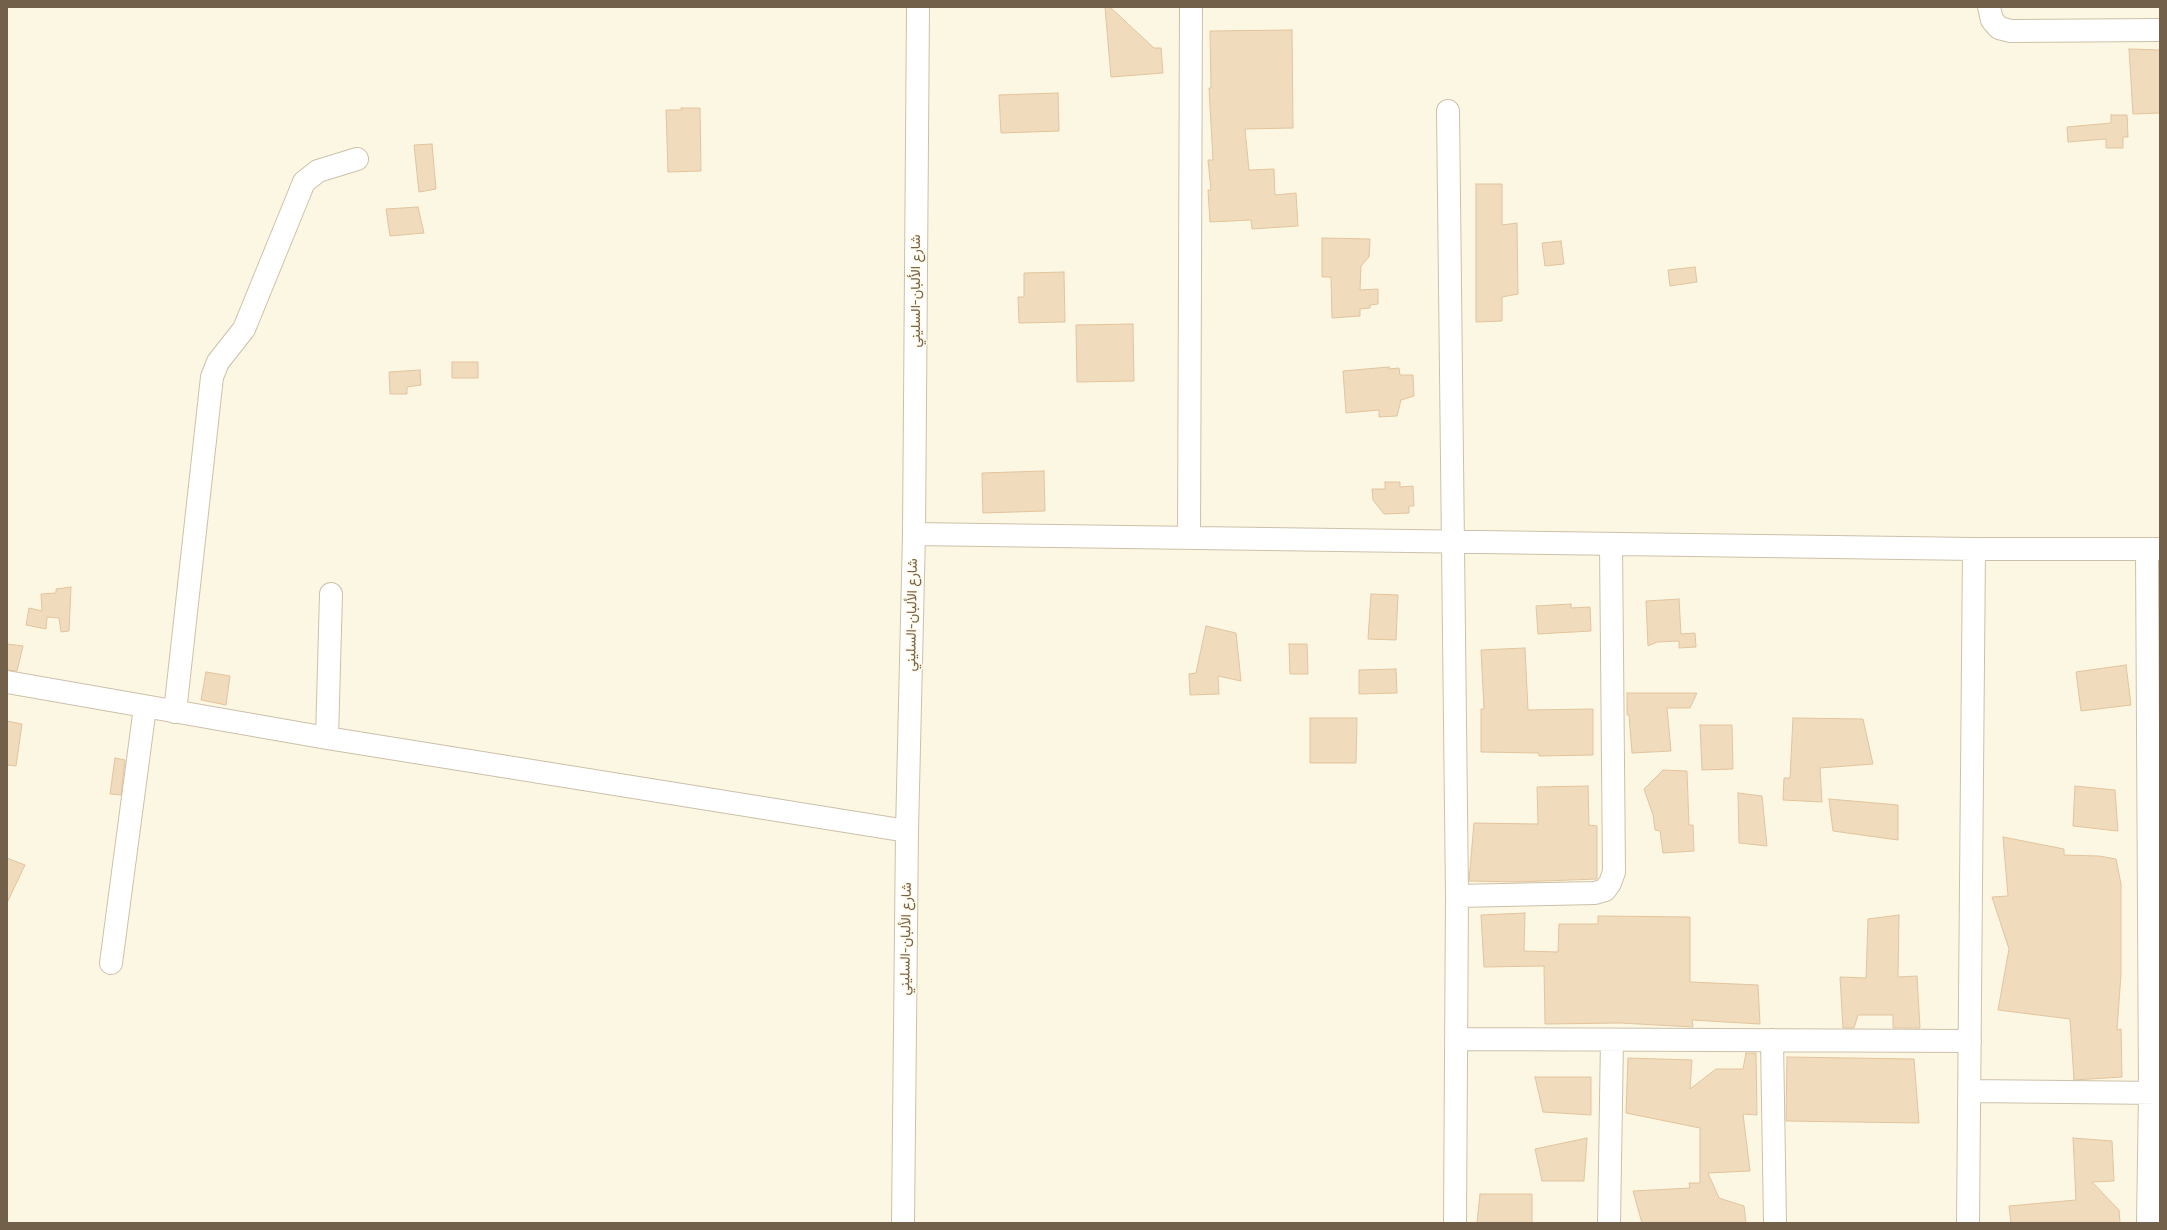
<!DOCTYPE html>
<meta charset="utf-8">
<style>
body{margin:0}
#map{position:relative;width:2167px;height:1230px;overflow:hidden;background:#fbf7e3;font-family:Figtree,sans-serif}
canvas{display:block}
.frame{position:absolute;inset:0;border:8px solid #73604a;pointer-events:none}
</style>
<div id="map">
<canvas width="2167" height="1230"></canvas>
<div class="frame"></div>
</div>
<script>
const ctx = document.querySelector('canvas').getContext('2d');
ctx.lineJoin = 'round';
function paint(path, color) { ctx.fillStyle = color; ctx.fill(path, 'evenodd'); }
const shape = rows => new Path2D(rows.map(r => 'M' + r).join(''));
function stroke(path, color, width, dash) { ctx.strokeStyle = color; ctx.lineWidth = width; ctx.lineCap = dash ? 'butt' : 'round'; ctx.setLineDash(dash || []); ctx.stroke(path); }
function write(font, color, halo, rows, align = 'center') {
  ctx.font = font + ' Figtree,Vazirmatn,sans-serif'; ctx.lineWidth = 3; ctx.setLineDash([]); ctx.textBaseline = 'middle'; ctx.strokeStyle = halo; ctx.fillStyle = color; for (const [text, x, y, turn = 0] of rows) {
    ctx.save(); ctx.translate(x, y); ctx.rotate((+turn || 0) * Math.PI / 180); ctx.textAlign = isNaN(turn) ? turn : align; if (halo) ctx.strokeText(text, 0, 0); ctx.fillText(text, 0, 0); ctx.restore();
  }
}
const building = shape([
 [1105,7,1110,7,1154,48,1161,48,1163,73,1111,77,1105,7],
 [1292,30,1293,128,1245,129,1249,170,1274,169,1275,195,1296,193,1298,226,1252,229,1251,220,1210,222,1208,190,1211,190,1208,160,1213,160,1209,88,1211,88,1210,31,1292,30],
 [2129,49,2160,50,2160,113,2133,114,2129,49],
 [1058,93,1059,131,1001,133,999,95,1058,93],
 [681,108,700,108,701,171,668,172,666,110,682,110,681,108],
 [2111,115,2127,115,2128,137,2123,137,2123,148,2106,148,2106,139,2068,142,2067,127,2111,123,2111,115],
 [432,144,436,189,419,192,414,145,432,144],
 [1476,184,1502,184,1502,225,1517,223,1518,294,1502,297,1502,321,1476,322,1476,184],
 [418,207,424,233,390,236,386,209,418,207],
 [1322,238,1370,239,1369,257,1361,266,1360,290,1378,289,1378,304,1370,305,1370,308,1360,309,1360,316,1332,318,1331,277,1322,277,1322,238],
 [1561,241,1564,264,1545,266,1542,243,1561,241],
 [1695,267,1697,282,1670,286,1668,270,1695,267],
 [1064,272,1065,322,1019,323,1018,297,1024,297,1024,273,1064,272],
 [1133,324,1134,381,1077,382,1076,325,1133,324],
 [452,362,478,362,478,378,452,378,452,362],
 [1389,367,1389,369,1399,368,1400,375,1413,375,1414,396,1401,400,1397,416,1379,417,1379,410,1346,413,1343,371,1389,367],
 [420,370,421,385,407,387,407,394,390,394,389,372,420,370],
 [1044,471,1045,511,983,513,982,473,1044,471],
 [1385,482,1400,482,1400,487,1413,486,1414,506,1409,506,1409,513,1384,514,1373,500,1372,489,1385,489,1385,482],
 [71,587,69,631,61,632,59,618,47,617,46,629,26,625,29,608,42,611,41,594,56,593,56,589,71,587],
 [1371,594,1398,595,1396,640,1368,639,1371,594],
 [1679,599,1681,634,1695,633,1696,647,1679,648,1679,641,1657,642,1648,646,1646,601,1679,599],
 [1571,604,1571,608,1590,607,1591,631,1538,634,1536,606,1571,604],
 [1206,626,1236,633,1241,681,1218,676,1219,694,1190,695,1189,674,1196,673,1206,626],
 [7,644,23,646,17,671,7,670,7,644],
 [1289,644,1307,644,1308,674,1290,674,1289,644],
 [1525,648,1528,710,1593,709,1593,755,1539,756,1539,753,1481,752,1481,709,1484,709,1481,650,1525,648],
 [2126,665,2131,705,2081,711,2076,672,2126,665],
 [1396,669,1397,693,1359,694,1359,670,1396,669],
 [206,672,230,676,226,705,201,700,206,672],
 [1627,693,1697,693,1690,708,1667,708,1671,751,1632,753,1629,715,1627,715,1627,693],
 [1310,718,1357,718,1356,763,1310,763,1310,718],
 [1793,718,1863,719,1873,764,1820,768,1822,802,1783,800,1784,778,1790,778,1793,718],
 [7,721,22,724,16,766,7,765,7,721],
 [1700,725,1732,725,1733,769,1702,770,1700,725],
 [115,758,125,760,121,795,110,794,115,758],
 [1663,770,1687,771,1689,825,1693,825,1694,851,1663,853,1660,831,1655,830,1653,815,1644,789,1663,770],
 [1588,786,1589,825,1597,826,1597,879,1517,882,1469,881,1474,823,1538,824,1537,787,1588,786],
 [2075,786,2115,790,2118,831,2073,826,2075,786],
 [1738,793,1762,796,1767,846,1739,843,1738,793],
 [1829,799,1898,805,1898,840,1833,831,1829,799],
 [2003,837,2064,849,2064,855,2099,856,2116,859,2121,884,2121,974,2117,1030,2121,1029,2122,1077,2074,1080,2070,1019,1998,1010,2009,949,1992,897,2008,896,2003,837],
 [7,858,25,865,7,903,7,858],
 [1525,913,1524,951,1558,952,1559,924,1598,924,1598,916,1690,917,1690,982,1758,985,1760,1024,1692,1020,1693,1027,1620,1023,1545,1024,1544,966,1484,967,1481,915,1525,913],
 [1899,915,1898,977,1917,976,1920,1028,1893,1028,1893,1015,1858,1015,1854,1028,1843,1028,1840,977,1866,978,1868,919,1899,915],
 [1746,1053,1756,1053,1757,1115,1743,1114,1750,1171,1708,1173,1719,1198,1744,1206,1746,1223,1642,1223,1633,1191,1690,1188,1689,1183,1700,1183,1700,1128,1626,1113,1628,1058,1692,1060,1690,1089,1716,1069,1743,1069,1746,1053],
 [1787,1057,1914,1059,1919,1123,1786,1121,1787,1057],
 [1535,1077,1591,1077,1591,1115,1543,1112,1535,1077],
 [1587,1138,1584,1181,1542,1181,1535,1149,1587,1138],
 [2073,1138,2112,1141,2114,1181,2092,1182,2119,1210,2120,1223,2011,1223,2009,1206,2076,1200,2073,1138],
 [1480,1194,1532,1194,1532,1223,1477,1223,1480,1194]
]);
paint(building, '#f0dbbc');
stroke(building, '#e2c49d', 1);
const minor = shape([
 [1989,7,1992,20,1999,28,2011,31,2160,30],
 [1448,111,1457,896,1455,1223],
 [914,534,1974,549,2160,549],
 [1189,537,1191,7],
 [2147,549,2150,1093,2148,1223],
 [7,682,327,738,907,831],
 [175,712,212,377,218,362,244,329,304,182,318,171,357,159],
 [327,738,331,594],
 [1457,896,1595,893,1605,890,1610,883,1614,872,1611,544],
 [111,963,145,707],
 [1456,1039,1970,1041],
 [1772,1040,1775,1223],
 [1970,1091,2160,1093],
 [903,1223,907,831,914,534,918,7],
 [1609,1223,1612,1040],
 [1968,1223,1974,549]
]);
stroke(minor, '#cdc0aa', 24);
stroke(minor, '#fff', 22);
write('14px', '#73604a', '#fffae9', [
 ["شارع الألبان-السليني",916,291,-90],
 ["شارع الألبان-السليني",912,615,-89],
 ["شارع الألبان-السليني",906,939,-89]
]);
</script>
